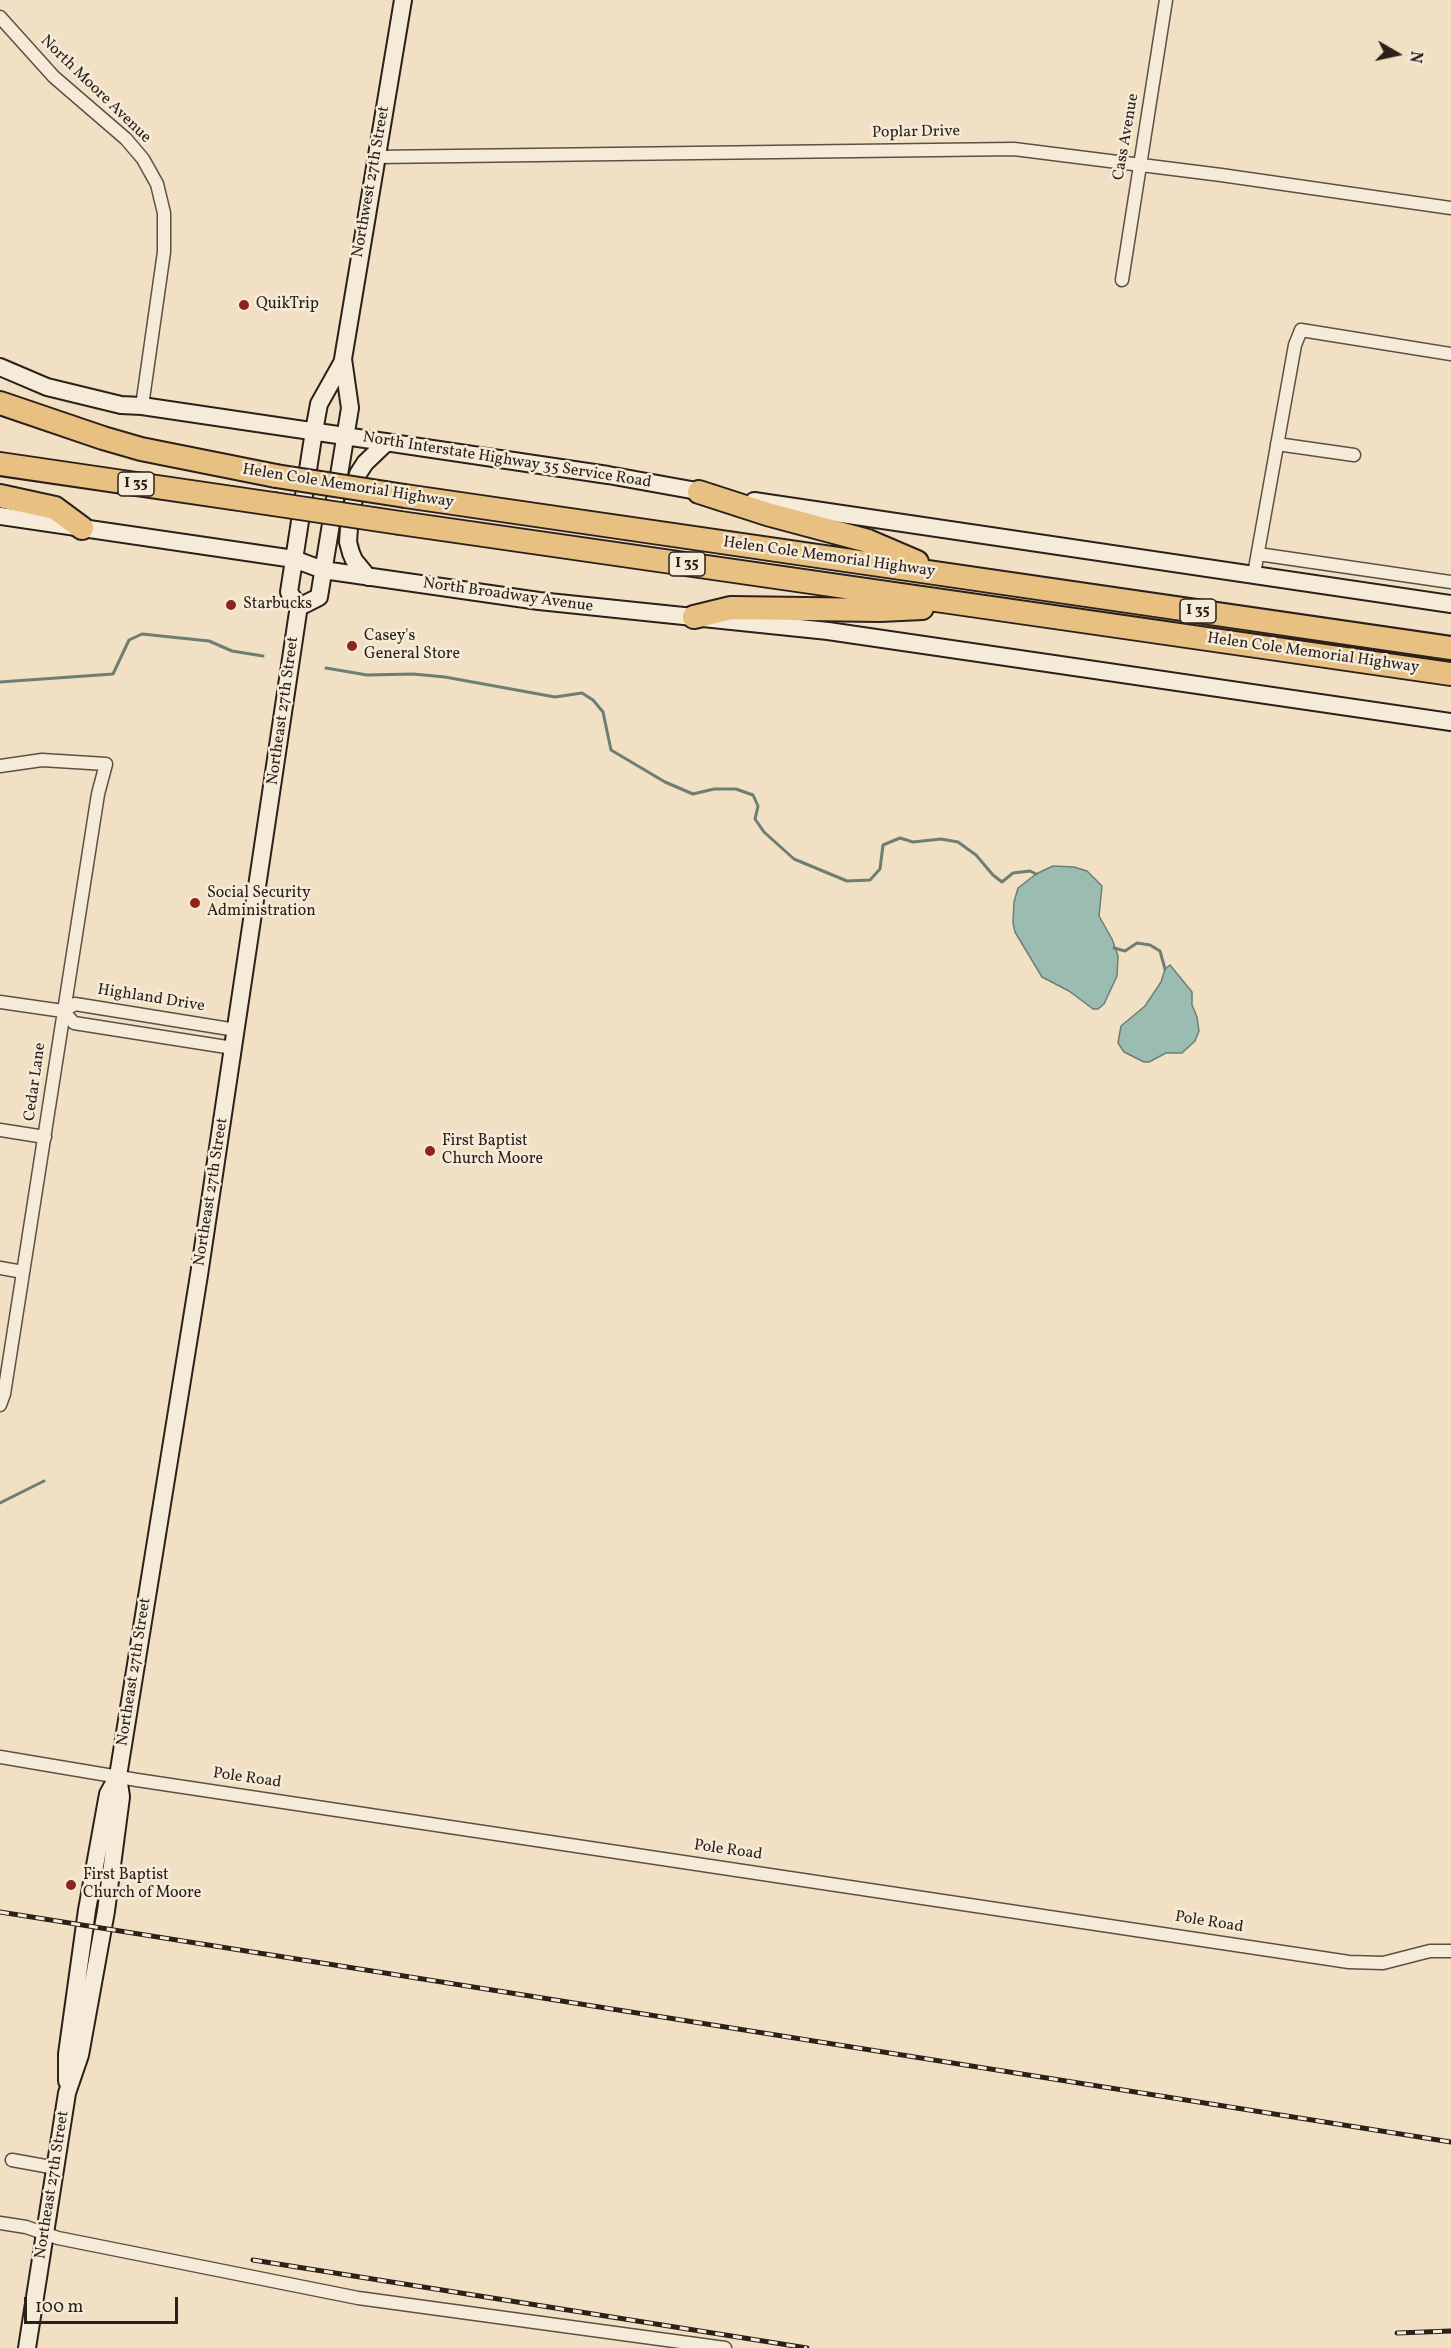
<!DOCTYPE html>
<style>
body{margin:0}
#map{position:relative;width:1451px;height:2348px;overflow:hidden;background:#f1e0c4;font-family:Vollkorn,serif}
canvas{display:block}
.north{position:absolute;left:1367px;top:24px;width:60px;height:60px;-webkit-text-stroke:4px #f6ebd9;paint-order:stroke;rotate:99deg;font-size:16px;font-weight:700;line-height:24px;text-align:center;color:#2b201a}
.north::after{content:'';display:block;margin:auto;width:21px;height:27px;background:#2b201a;clip-path:polygon(50% 0,100% 100%,50% 72%,0 100%)}
.scale{position:absolute;left:24px;top:2297px;width:154px;height:27px;box-sizing:border-box;border:3px solid #2b201a;border-top:0;padding-left:8px;font-size:18px;line-height:21px;white-space:nowrap;color:#2b201a;-webkit-text-stroke:4px #f6ebd9;paint-order:stroke}
</style>
<div id="map">
<canvas width="1451" height="2348"></canvas>
<div class="north">N</div>
<div class="scale">100 m</div>
</div>
<script>
const ctx = document.querySelector('canvas').getContext('2d');
ctx.lineJoin = 'round';
function paint(path, color) { ctx.fillStyle = color; ctx.fill(path, 'evenodd'); }
const shape = rows => new Path2D(rows.map(r => 'M' + r).join(''));
function stroke(path, color, width, dash) { ctx.strokeStyle = color; ctx.lineWidth = width; ctx.lineCap = dash ? 'butt' : 'round'; ctx.setLineDash(dash || []); ctx.stroke(path); }
function write(font, color, halo, rows, align = 'center') {
  ctx.font = font + ' Vollkorn,serif'; ctx.lineWidth = 5; ctx.setLineDash([]); ctx.textBaseline = 'middle'; ctx.strokeStyle = halo; ctx.fillStyle = color; for (const [text, x, y, turn = 0] of rows) {
    ctx.save(); ctx.translate(x, y); ctx.rotate((+turn || 0) * Math.PI / 180); ctx.textAlign = isNaN(turn) ? turn : align; if (halo) ctx.strokeText(text, 0, 0); ctx.fillText(text, 0, 0); ctx.restore();
  }
}
const water = shape([
 [1053,866,1074,867,1087,871,1102,886,1099,916,1112,939,1118,956,1117,976,1104,1004,1098,1009,1093,1009,1069,991,1042,977,1015,932,1013,923,1014,902,1018,888,1036,874,1053,866],
 [1170,965,1192,992,1192,1005,1197,1017,1199,1031,1195,1041,1182,1053,1166,1053,1149,1062,1144,1062,1124,1052,1118,1043,1121,1026,1145,1006,1161,982,1165,969,1170,965]
]);
paint(water, '#9bbdb1');
stroke(water, '#6e7e75', 1.5);
stroke(shape([
 [326,668,367,675,413,674,445,677,555,697,582,693,593,700,603,712,611,750,665,782,693,794,714,789,736,789,753,795,758,806,755,819,764,832,794,859,847,881,870,880,880,869,883,845,900,838,913,842,941,839,958,842,976,855,993,875,1002,882,1013,873,1030,871,1036,874],
 [0,682,113,674,129,640,142,634,209,641,232,651,263,656],
 [1114,948,1125,951,1137,943,1150,945,1160,951,1165,969],
 [0,1503,44,1481]
]), '#6e7e75', 3);
const minor = shape([
 [0,17,54,77,126,139,143,159,157,184,164,213,164,252,142,406],
 [376,157,1014,149,1221,175,1451,208],
 [1122,280,1166,0],
 [1277,444,1354,455],
 [1258,554,1451,582],
 [1254,574,1295,345,1301,330,1451,354],
 [0,766,42,760,106,764,98,794,4,1394,0,1405],
 [0,1002,63,1011,74,1023,233,1048],
 [63,1011,75,1004,236,1030],
 [0,1130,45,1137],
 [0,1268,23,1272],
 [0,1757,137,1780,1349,1962,1383,1963,1430,1951,1451,1951],
 [12,2160,56,2168],
 [0,2223,26,2227,58,2238,358,2298,725,2348]
]);
const secondary = shape([
 [0,367,47,387,121,405,142,406,608,475,708,493],
 [754,501,1451,604],
 [0,516,294,559,323,570,539,601,828,631,1451,722],
 [368,577,354,560,351,553,348,542,349,528,358,474,365,463,387,442],
 [299,607,319,597,350,408,343,359,403,0],
 [67,2081,67,2054,87,1910,108,1794,118,1776],
 [27,2348,67,2093,80,2055,106,1911,121,1797,118,1776,199,1275,298,612,299,607,289,592,314,431,319,404,342,363]
]);
const motorway = shape([
 [0,403,103,438,141,449,276,476],
 [0,464,273,504],
 [699,492,767,514,868,541,917,562],
 [0,496,55,508,82,528],
 [405,496,1451,648],
 [400,523,1451,674],
 [694,617,731,608,880,610,922,608]
]);
stroke(minor, '#5c5044', 15);
stroke(secondary, '#2b201a', 20);
stroke(motorway, '#2b201a', 26);
stroke(minor, '#f6ebd9', 12);
stroke(secondary, '#f6ebd9', 16);
stroke(motorway, '#e8c082', 22);
const rail = shape([
 [0,1912,1451,2142],
 [253,2260,807,2348],
 [1397,2333,1451,2331]
]);
stroke(rail, '#2b201a', 5);
stroke(rail, '#f6ebd9', 3, [9]);
const motorwayBridge = shape([
 [276,476,405,496],
 [273,504,400,523]
]);
stroke(motorwayBridge, '#2b201a', 26, []);
stroke(motorwayBridge, '#e8c082', 22);
for (const [x, y, r, color] of [
 [244,305,6,"#8f2418"],
 [231,605,6,"#8f2418"],
 [352,646,6,"#8f2418"],
 [195,903,6,"#8f2418"],
 [430,1151,6,"#8f2418"],
 [71,1885,6,"#8f2418"]
]) { const dot = new Path2D(); dot.arc(x, y, r, 0, 2 * Math.PI); ctx.fillStyle = color; ctx.fill(dot); stroke(dot, '#f6ebd9', 2); }
for (const [x, y, w] of [
 [136,484,36],
 [687,564,36],
 [1198,611,36]
]) { const box = new Path2D(); box.roundRect(x - w / 2, y - 12, w, 24, 4.5); ctx.fillStyle = '#f6ebd9'; ctx.fill(box); stroke(box, '#2b201a', 1.5); }
write('bold 15px', '#2b201a', null, [
 ["I 35",136,484],
 ["I 35",687,564],
 ["I 35",1198,611]
]);
write('16px', '#2b201a', '#f6ebd9', [
 ["North Moore Avenue",95,90,44],
 ["Poplar Drive",916,133,-1],
 ["Cass Avenue",1127,137,-80],
 ["Northwest 27th Street",372,182,-80],
 ["North Interstate Highway 35 Service Road",507,461,9],
 ["Helen Cole Memorial Highway",348,487,9],
 ["Helen Cole Memorial Highway",829,558,8],
 ["North Broadway Avenue",508,596,8],
 ["Helen Cole Memorial Highway",1313,654,8],
 ["Northeast 27th Street",284,711,-82],
 ["Highland Drive",151,999,9],
 ["Cedar Lane",36,1082,-82],
 ["Northeast 27th Street",212,1192,-81],
 ["Northeast 27th Street",135,1672,-81],
 ["Pole Road",247,1779,8],
 ["Pole Road",728,1851,8],
 ["Pole Road",1209,1923,9],
 ["Northeast 27th Street",53,2185,-81]
]);
write('16px', '#2b201a', '#f6ebd9', [
 ["QuikTrip",256,305],
 ["Starbucks",243,605],
 ["Casey's",364,637],
 ["General Store",364,655],
 ["Social Security",207,894],
 ["Administration",207,912],
 ["First Baptist",442,1142],
 ["Church Moore",442,1160],
 ["First Baptist",83,1876],
 ["Church of Moore",83,1894]
], 'left');
</script>
